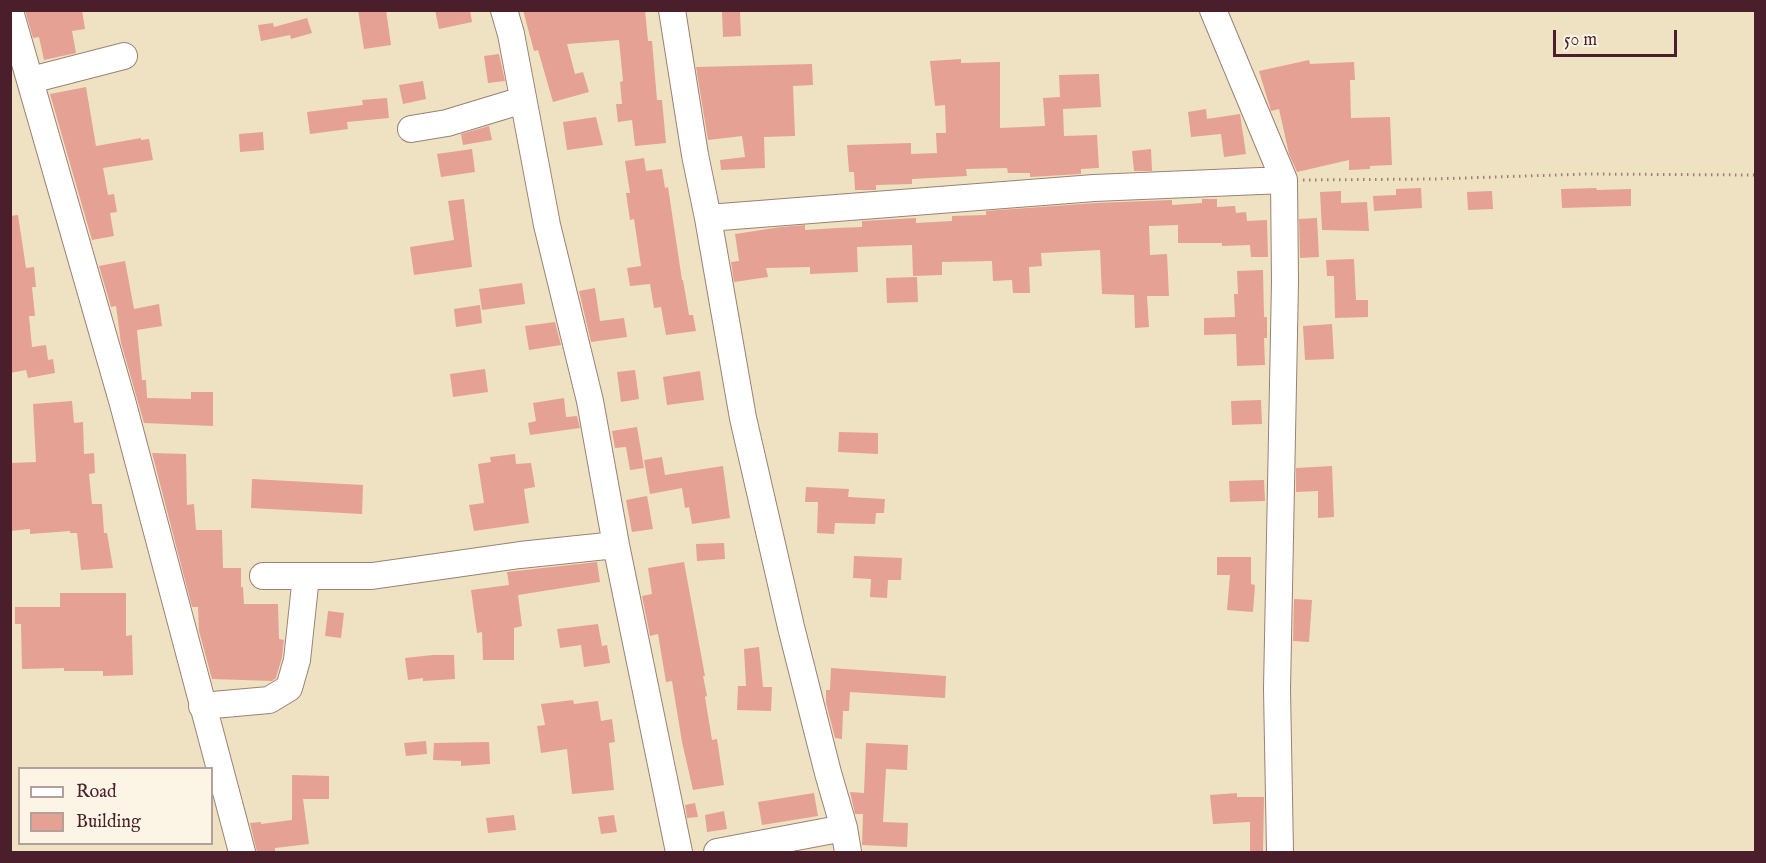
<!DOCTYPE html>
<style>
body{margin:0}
#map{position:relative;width:1766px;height:863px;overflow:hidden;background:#efe2c2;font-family:"IM FELL English",serif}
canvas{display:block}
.frame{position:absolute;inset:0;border:12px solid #4a1f2b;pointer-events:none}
.legend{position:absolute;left:18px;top:767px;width:195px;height:78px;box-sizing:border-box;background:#fcf5e5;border:2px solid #b59f9b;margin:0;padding:8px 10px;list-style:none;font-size:18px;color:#4a1f2b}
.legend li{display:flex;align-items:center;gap:12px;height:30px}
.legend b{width:30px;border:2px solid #b59f9b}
.scale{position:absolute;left:1553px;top:30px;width:124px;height:27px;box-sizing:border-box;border:3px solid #4a1f2b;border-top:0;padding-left:8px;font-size:18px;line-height:21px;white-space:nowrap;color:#4a1f2b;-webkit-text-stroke:4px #fcf5e5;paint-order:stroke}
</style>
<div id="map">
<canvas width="1766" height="863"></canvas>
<div class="frame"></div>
<ul class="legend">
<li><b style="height:8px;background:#fff"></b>Road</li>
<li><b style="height:16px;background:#e5a193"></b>Building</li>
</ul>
<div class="scale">50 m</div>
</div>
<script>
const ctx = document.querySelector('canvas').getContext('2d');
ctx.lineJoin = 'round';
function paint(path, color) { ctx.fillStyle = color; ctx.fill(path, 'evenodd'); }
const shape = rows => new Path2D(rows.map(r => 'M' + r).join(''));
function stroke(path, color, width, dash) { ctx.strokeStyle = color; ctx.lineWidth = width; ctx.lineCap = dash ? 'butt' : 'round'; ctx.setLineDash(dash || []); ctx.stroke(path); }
paint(shape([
 [25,10,82,10,85,29,72,31,76,53,44,60,39,37,33,38],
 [358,10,386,10,391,45,364,49],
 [435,10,470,10,472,22,439,29],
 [523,10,594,10,595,12,645,10,648,41,652,41,657,100,662,100,666,143,635,146,632,120,618,122,616,104,622,104,620,82,623,81,619,40,567,44,575,74,583,72,589,92,553,102,538,50,534,51],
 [722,12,740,12,741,36,723,37],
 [307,18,312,33,291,39,290,35,261,41,258,25,273,23,274,27],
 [499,54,505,81,488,83,484,56],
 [961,59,961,63,1000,62,1000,128,1045,126,1043,98,1060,97,1059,75,1099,74,1101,107,1063,109,1064,136,1097,135,1099,168,1081,169,1081,174,1030,177,1030,173,1008,173,1007,168,966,169,967,176,912,179,912,184,876,185,876,190,855,190,854,172,849,172,847,145,911,143,911,154,937,153,936,133,946,133,945,105,935,106,930,61],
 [1309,60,1310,64,1354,62,1355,80,1350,80,1351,118,1390,117,1392,165,1370,166,1370,169,1349,170,1349,160,1297,172,1289,154,1279,109,1271,111,1259,71],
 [812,64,813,85,793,86,795,136,764,137,765,168,721,170,720,160,745,157,742,136,708,140,696,67],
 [423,81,426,99,403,104,399,85],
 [86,87,96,146,141,138,141,140,149,139,153,160,103,168,108,195,114,194,117,212,110,213,114,236,92,240,50,94],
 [387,98,389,118,347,122,348,129,310,134,307,112,363,105,362,100],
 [1206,109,1207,119,1240,114,1246,154,1224,157,1221,134,1191,137,1188,112],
 [596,117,603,145,567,150,563,122],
 [489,126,492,140,463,145,461,134],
 [263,132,264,150,240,152,239,134],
 [472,149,475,172,441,177,437,154],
 [1151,149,1152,171,1134,171,1132,151],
 [644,158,646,171,662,169,665,188,668,187,682,280,683,280,689,315,693,315,696,331,666,335,661,307,654,308,650,284,630,286,627,268,641,266,634,219,630,220,626,193,630,193,625,161],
 [1421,188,1422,208,1374,211,1373,196,1396,195,1396,189],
 [1596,188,1597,190,1631,189,1631,206,1562,208,1561,189],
 [1341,191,1341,203,1367,202,1369,231,1322,230,1320,192],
 [1492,191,1493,209,1468,210,1467,192],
 [464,199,472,267,414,275,410,247,454,240,448,201],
 [1202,199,1217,199,1217,207,1235,206,1236,213,1246,212,1247,221,1267,220,1268,257,1251,257,1250,245,1222,246,1222,243,1178,243,1178,225,1149,226,1150,255,1167,254,1169,296,1147,296,1149,327,1135,328,1134,295,1102,294,1100,250,1041,253,1042,266,1029,267,1030,293,1013,293,1012,280,993,281,992,261,942,262,942,275,913,276,912,245,857,247,858,272,810,274,810,267,766,268,768,277,734,282,731,262,739,261,735,234,781,227,805,225,805,230,837,228,862,227,862,221,916,218,916,223,952,221,952,216,986,215,986,211,1095,203,1172,200,1172,205,1202,203],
 [18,215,26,268,34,267,36,287,32,287,35,316,29,316,32,347,46,345,48,360,53,359,55,373,28,378,26,370,10,373,10,216],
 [1317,218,1319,257,1300,258,1299,219],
 [1354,259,1356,300,1368,300,1368,317,1335,318,1334,276,1327,276,1326,260],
 [125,261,134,309,159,304,162,326,137,330,142,380,146,380,147,398,191,399,191,392,213,392,213,426,144,423,121,343,116,306,111,307,99,266],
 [1263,270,1264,317,1267,317,1267,338,1264,338,1265,365,1237,366,1236,334,1204,335,1204,318,1235,317,1234,294,1238,294,1237,271],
 [917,277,918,302,887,303,886,278],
 [522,283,525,304,482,310,479,289],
 [595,288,600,321,624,318,627,337,591,342,579,291],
 [480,305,482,323,456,327,454,309],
 [555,322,561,345,529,350,525,326],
 [1332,324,1334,359,1305,360,1303,326],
 [485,369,488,392,453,397,450,374],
 [635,370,639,399,621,402,617,372],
 [700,371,704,400,667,405,663,377],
 [564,398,566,417,577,416,580,428,530,435,528,423,536,421,533,403],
 [1261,400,1262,424,1232,425,1231,401],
 [72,401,74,423,83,422,84,454,94,453,95,473,89,474,92,504,102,504,104,533,107,533,113,568,81,570,77,533,70,533,70,531,30,534,30,529,10,531,10,463,36,462,33,404],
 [637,427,644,468,630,470,626,447,615,448,612,431],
 [839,432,878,433,878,454,838,452],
 [152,453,186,454,187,505,194,504,196,530,222,530,223,568,241,568,241,587,243,587,244,604,278,604,279,639,284,640,282,657,276,678,272,681,212,679,199,631,198,607,192,607],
 [515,454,516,464,531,463,535,487,524,489,529,523,474,531,469,505,484,503,478,464,491,462,490,457],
 [662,457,665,475,723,466,730,518,692,524,689,507,685,508,682,488,650,494,644,460],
 [1332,466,1334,517,1318,518,1318,491,1296,492,1296,468],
 [252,479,363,485,362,514,251,508],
 [1264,480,1265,501,1230,502,1229,481],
 [806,487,849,489,848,497,885,499,884,513,876,513,875,524,835,523,834,534,817,533,818,502,805,502],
 [647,496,653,529,632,532,626,500],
 [724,543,725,559,697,561,696,544],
 [854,556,902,558,901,580,888,580,887,598,870,597,871,579,853,578],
 [1217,557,1251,557,1251,584,1255,585,1253,612,1227,610,1230,575,1217,575],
 [597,562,600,582,518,595,522,626,514,628,514,660,483,660,482,632,477,633,471,590,509,585,507,572],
 [684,562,705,676,703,676,707,696,705,697,712,740,717,739,724,785,693,790,682,742,672,681,666,682,658,634,650,636,642,596,652,594,648,568],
 [60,593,126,593,126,636,132,635,133,675,103,676,103,671,64,671,64,668,22,669,21,624,15,624,15,607,60,607],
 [1294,599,1312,600,1309,642,1293,641],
 [328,611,344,613,341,638,325,636],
 [598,624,602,646,607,645,610,663,584,667,581,645,560,648,557,629],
 [759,647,763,687,772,687,771,711,737,710,738,686,746,686,744,649],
 [433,655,454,655,455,679,423,681,423,678,408,680,405,658],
 [831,668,946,676,945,698,850,692,849,711,843,711,842,739,835,738,826,703,826,690,830,690],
 [573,700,574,704,598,701,601,721,612,719,615,742,609,743,614,790,572,794,567,749,541,753,537,726,545,725,541,704],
 [426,741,427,754,406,756,404,743],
 [489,742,490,764,461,766,461,761,433,760,434,743],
 [866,743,908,745,907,770,886,769,883,822,908,823,907,847,862,845,863,814,855,814,850,792,864,793],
 [292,775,329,776,329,799,303,799,309,844,275,848,275,852,257,852,250,823,261,822,261,824,292,820],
 [814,793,818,816,762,825,758,802],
 [1237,793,1237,797,1264,797,1263,852,1250,852,1250,822,1213,824,1210,795],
 [695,803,698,817,687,818,685,805],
 [724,811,727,829,707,832,705,815],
 [514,815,516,830,488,833,486,818],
 [614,815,617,832,601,834,598,817]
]), '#e5a193');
const minor = shape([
 [504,10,511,34,547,225,590,401,616,545,679,852],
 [672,10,695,155,708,218,743,418,791,627,828,773,844,828,848,852],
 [1213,10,1284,180,1285,282,1277,689,1280,852],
 [10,11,123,404,242,852],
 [31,80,124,56],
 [411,129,447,123,523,100],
 [708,218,1094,188,1284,180],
 [263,576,372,576,520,555,616,545],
 [202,706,269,700,289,688,297,660,306,576],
 [717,852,844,828]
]);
stroke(minor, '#9c8076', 28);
stroke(shape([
 [1303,180,1435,179,1586,174,1756,175]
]), '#9c8076', 3, [1.5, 4.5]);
stroke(minor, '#fff', 26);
</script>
